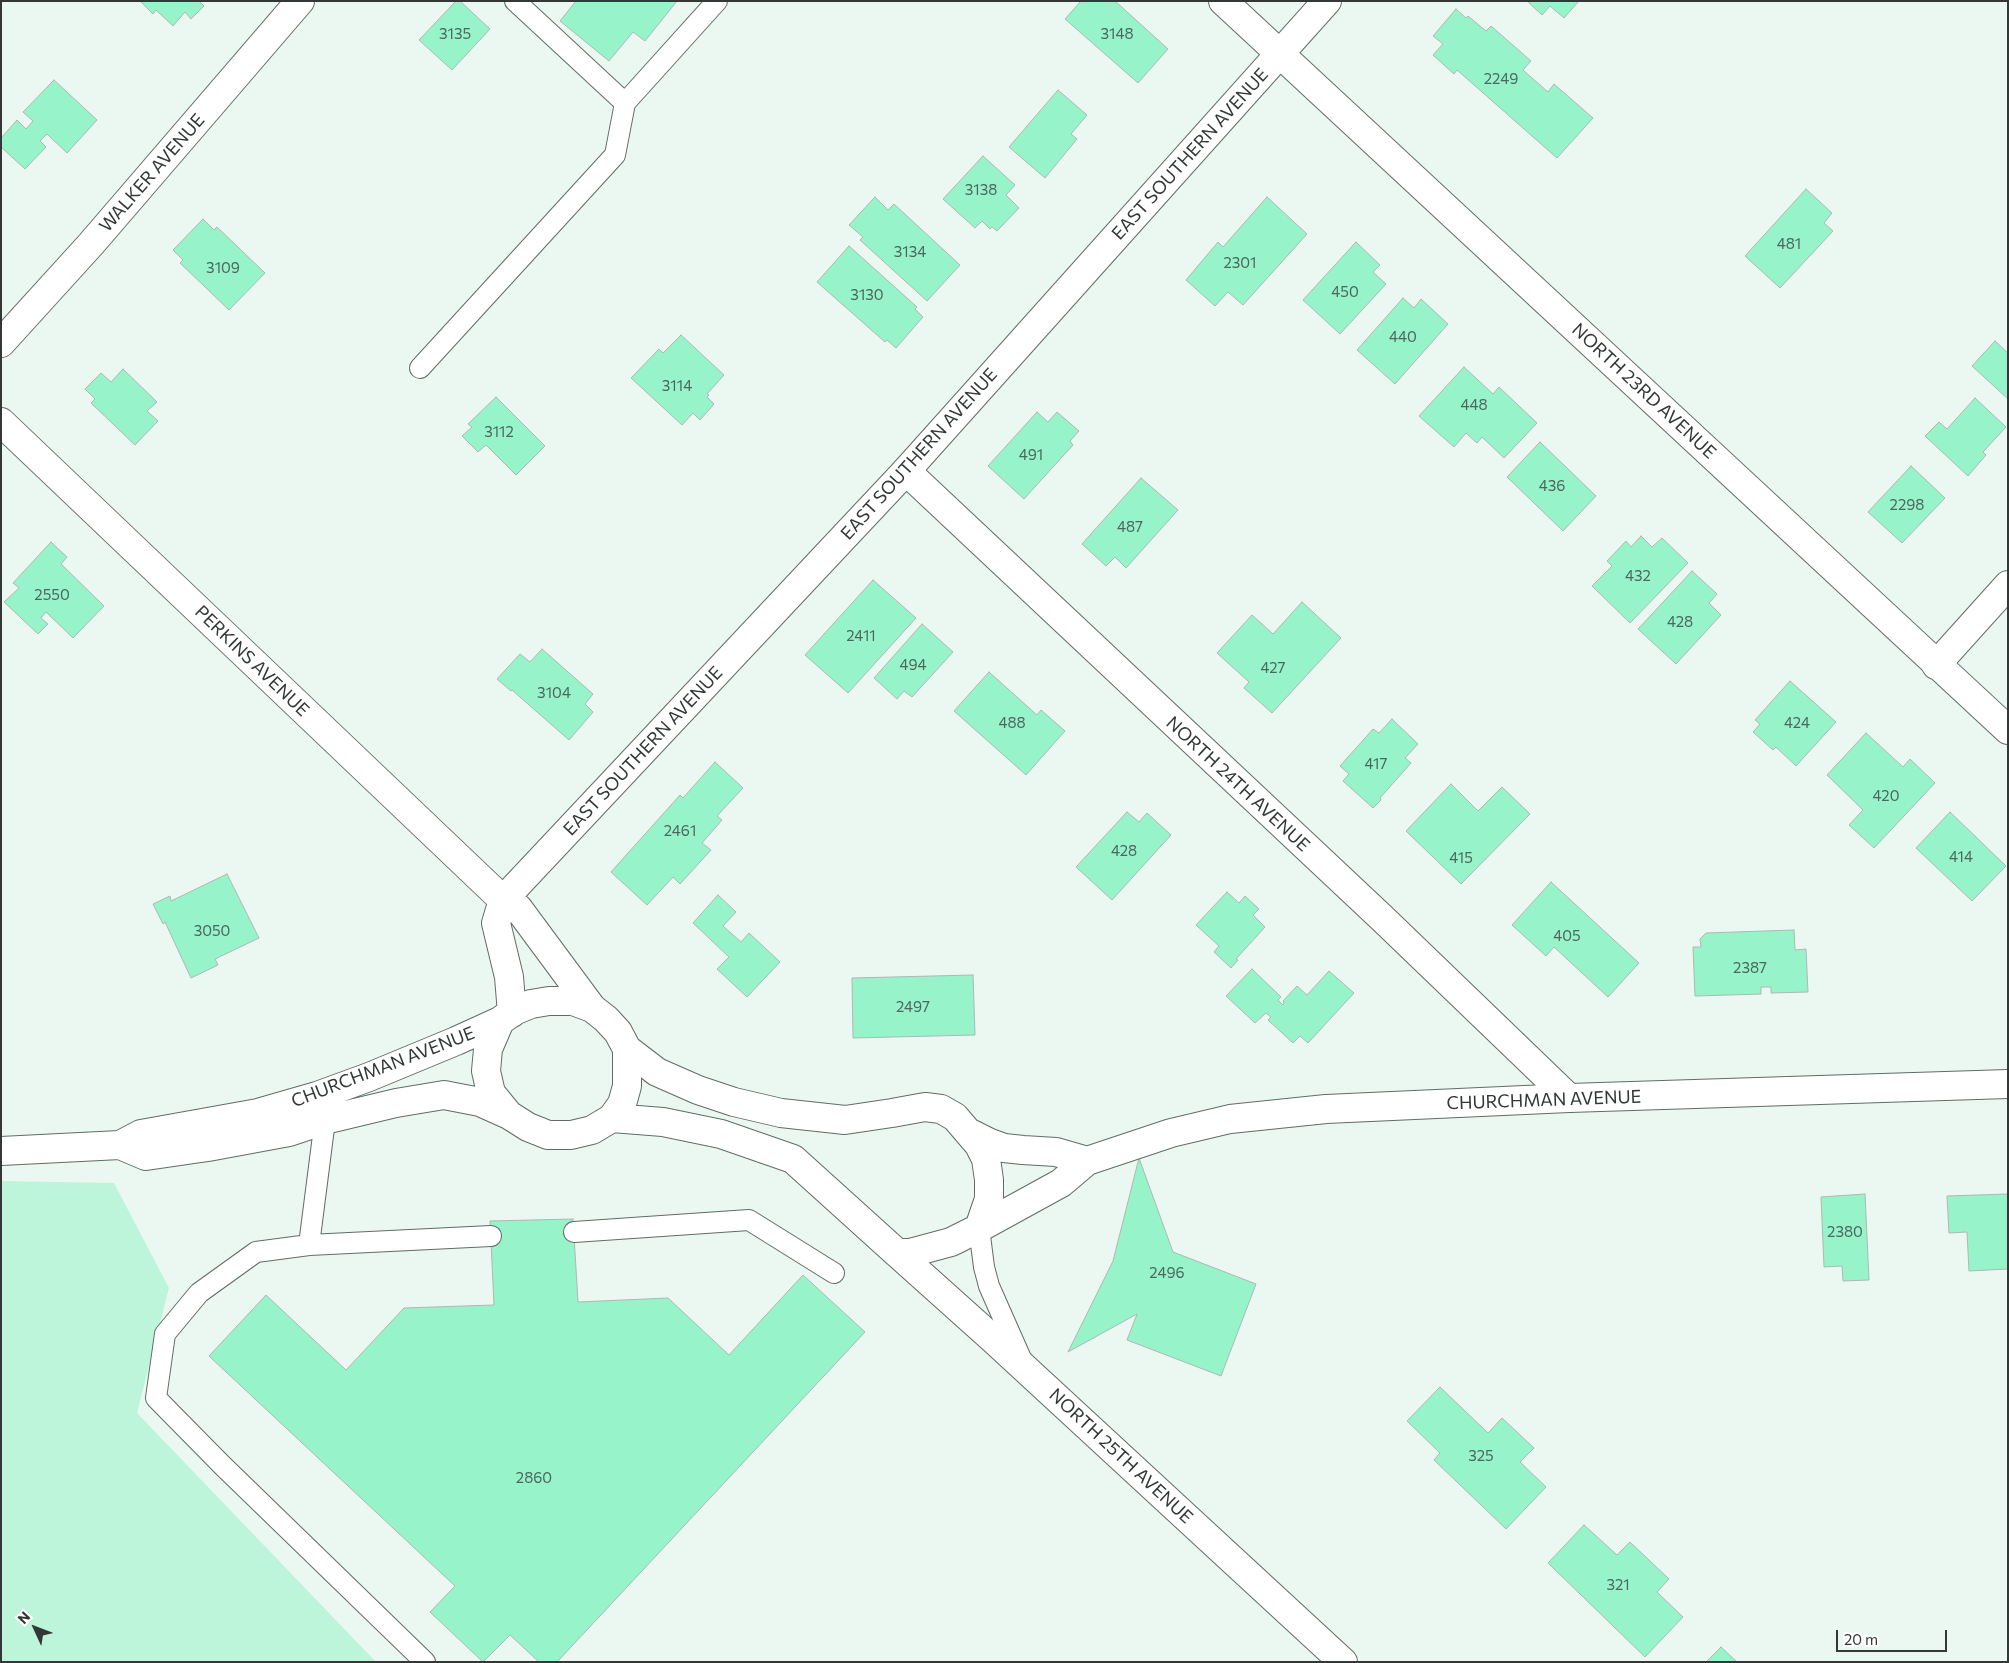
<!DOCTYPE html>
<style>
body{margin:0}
#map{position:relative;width:2009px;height:1663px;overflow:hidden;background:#ebf7f1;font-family:Commissioner,sans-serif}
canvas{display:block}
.frame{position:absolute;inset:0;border:2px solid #333836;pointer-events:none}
.north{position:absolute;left:10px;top:1603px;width:50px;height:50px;-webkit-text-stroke:4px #fff;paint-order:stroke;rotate:313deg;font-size:14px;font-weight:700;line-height:20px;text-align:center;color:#333836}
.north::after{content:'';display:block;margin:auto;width:18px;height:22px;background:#333836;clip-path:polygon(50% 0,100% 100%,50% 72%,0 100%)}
.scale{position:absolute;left:1836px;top:1630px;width:111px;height:22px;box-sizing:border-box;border:2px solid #333836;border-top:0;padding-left:6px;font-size:15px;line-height:18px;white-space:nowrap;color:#333836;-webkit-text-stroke:4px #fff;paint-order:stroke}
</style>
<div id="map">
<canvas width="2009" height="1663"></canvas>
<div class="frame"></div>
<div class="north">N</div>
<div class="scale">20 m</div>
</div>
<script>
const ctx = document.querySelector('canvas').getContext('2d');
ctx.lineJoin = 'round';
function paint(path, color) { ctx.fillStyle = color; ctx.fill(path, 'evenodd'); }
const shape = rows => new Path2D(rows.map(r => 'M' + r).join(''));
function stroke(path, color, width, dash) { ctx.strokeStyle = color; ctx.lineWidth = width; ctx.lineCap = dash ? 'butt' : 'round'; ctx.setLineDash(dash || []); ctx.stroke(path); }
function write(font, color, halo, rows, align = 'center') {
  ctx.font = font + ' Commissioner,sans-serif'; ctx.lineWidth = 4; ctx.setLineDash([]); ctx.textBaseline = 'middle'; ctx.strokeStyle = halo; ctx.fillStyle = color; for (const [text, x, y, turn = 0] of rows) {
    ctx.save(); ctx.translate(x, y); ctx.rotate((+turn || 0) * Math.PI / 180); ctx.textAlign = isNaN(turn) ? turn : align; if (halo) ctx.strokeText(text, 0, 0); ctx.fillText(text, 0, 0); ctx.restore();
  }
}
paint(shape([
 [1,1181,114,1183,169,1288,137,1413,376,1662,1,1662]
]), '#bdf5da');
const building = shape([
 [140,1,199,1,204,6,191,19,185,12,173,26,156,10,153,14,140,1],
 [456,1,460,1,490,29,452,70,419,40,456,1],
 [576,1,677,1,645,41,633,32,609,61,560,21,576,1],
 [1081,1,1115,1,1168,49,1138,83,1065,19,1081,1],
 [1527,1,1579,1,1564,18,1550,6,1542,15,1527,1],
 [1456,9,1466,18,1468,16,1486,31,1491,26,1531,61,1523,70,1548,92,1554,84,1593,118,1557,158,1457,70,1454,74,1433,55,1443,44,1433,36,1456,9],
 [54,80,97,120,67,153,47,134,40,141,46,147,25,169,1,147,1,138,17,120,26,129,33,121,23,112,54,80],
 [1058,90,1087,115,1071,134,1077,139,1045,178,1009,147,1058,90],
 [983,156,1015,185,1006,195,1019,208,997,231,992,227,990,229,982,221,975,228,943,199,983,156],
 [1806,189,1832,213,1824,223,1833,231,1780,288,1745,256,1806,189],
 [875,197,888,210,894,204,960,265,927,301,860,240,863,237,849,225,875,197],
 [1267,197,1307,234,1243,305,1228,292,1215,306,1186,280,1218,242,1223,247,1267,197],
 [203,219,214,230,217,227,265,273,229,310,180,263,183,260,173,250,203,219],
 [1356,242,1380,265,1373,272,1386,284,1340,334,1303,300,1356,242],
 [849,246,917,307,915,309,923,317,896,348,887,340,885,342,817,282,849,246],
 [1403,298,1414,308,1421,299,1448,324,1395,384,1357,350,1403,298],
 [681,335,724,375,707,394,709,395,707,397,714,404,700,420,693,413,682,425,631,378,659,349,663,353,681,335],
 [1995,341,2008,353,2008,399,1972,366,1995,341],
 [1464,367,1493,394,1499,387,1537,423,1504,458,1482,437,1477,443,1466,433,1454,447,1419,416,1464,367],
 [123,369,157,402,147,411,158,421,135,445,91,403,95,399,85,389,101,373,111,382,123,369],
 [496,397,545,446,516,475,486,445,478,452,462,436,472,427,468,424,496,397],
 [1975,398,2006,427,1983,452,1986,455,1968,476,1925,436,1939,422,1947,429,1975,398],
 [1037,412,1048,422,1057,412,1079,431,1070,441,1073,445,1024,499,988,466,1037,412],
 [1540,442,1596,496,1563,531,1507,477,1540,442],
 [1911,466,1945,498,1902,543,1868,512,1911,466],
 [1141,478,1178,510,1126,568,1115,557,1106,566,1082,544,1141,478],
 [1641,536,1652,547,1662,538,1688,563,1630,623,1592,586,1612,566,1607,561,1626,541,1631,547,1641,536],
 [51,542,67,557,61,564,104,606,73,638,46,612,41,618,48,624,38,634,4,602,19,588,13,583,51,542],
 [1692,571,1717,594,1709,603,1721,615,1676,664,1638,629,1692,571],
 [873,580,916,618,848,693,805,655,873,580],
 [1302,602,1341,638,1272,713,1244,688,1249,682,1217,653,1252,615,1273,634,1302,602],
 [922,624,953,652,912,697,904,691,897,699,874,678,922,624],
 [542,649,593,694,585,704,593,712,569,740,512,690,511,691,497,679,520,654,530,662,542,649],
 [989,672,1037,715,1041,710,1065,731,1026,775,954,711,989,672],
 [1790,681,1836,722,1796,766,1776,747,1773,750,1753,732,1760,724,1755,720,1790,681],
 [1392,719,1418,744,1405,758,1411,763,1380,798,1381,800,1373,808,1343,781,1349,774,1340,766,1373,729,1379,733,1392,719],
 [1866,733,1903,767,1910,759,1935,783,1874,848,1849,825,1863,810,1827,775,1866,733],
 [715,762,743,788,717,816,722,820,702,843,711,850,680,884,673,877,647,905,611,872,680,795,683,798,715,762],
 [1451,784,1478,811,1502,787,1530,814,1461,884,1406,831,1451,784],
 [1127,812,1139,822,1147,813,1171,835,1112,900,1076,867,1127,812],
 [1950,812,2006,866,1972,901,1916,848,1950,812],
 [227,874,259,938,215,959,218,965,191,978,165,922,163,924,153,904,170,896,171,901,227,874],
 [1551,882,1639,963,1608,997,1554,947,1546,956,1512,925,1551,882],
 [1227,892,1239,903,1245,896,1259,909,1253,915,1265,927,1236,959,1238,960,1231,968,1214,952,1219,946,1196,925,1227,892],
 [718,895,736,912,723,926,741,942,749,933,780,962,747,997,717,969,729,957,693,923,718,895],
 [1794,930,1795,950,1806,949,1808,992,1771,993,1771,987,1761,987,1761,994,1695,996,1693,947,1701,947,1700,939,1706,933,1794,930],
 [1252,969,1281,997,1278,1000,1283,1005,1284,1003,1283,1001,1297,986,1307,995,1329,971,1354,993,1308,1043,1300,1036,1293,1043,1268,1020,1271,1017,1266,1013,1255,1023,1226,996,1252,969],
 [973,975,975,1035,853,1038,852,978,973,975],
 [1139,1158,1173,1252,1256,1284,1221,1376,1127,1340,1137,1314,1068,1352,1113,1261,1139,1158],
 [1865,1194,1869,1280,1843,1281,1842,1266,1824,1267,1821,1197,1865,1194],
 [2008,1194,2008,1269,1969,1271,1967,1232,1949,1233,1947,1196,2008,1194],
 [573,1219,578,1302,668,1298,729,1355,803,1275,865,1332,557,1662,539,1662,510,1635,483,1662,430,1612,455,1586,209,1356,266,1295,346,1370,404,1308,494,1305,490,1221,573,1219],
 [1440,1387,1488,1433,1502,1418,1534,1448,1520,1462,1546,1487,1506,1529,1434,1460,1440,1453,1407,1421,1440,1387],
 [1584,1525,1617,1555,1630,1542,1669,1579,1657,1592,1683,1617,1645,1657,1548,1563,1584,1525],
 [1721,1647,1737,1662,1706,1662,1721,1647]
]);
paint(building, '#97f3ca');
stroke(building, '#adb8b2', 1);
const lane = shape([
 [515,1,625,103,717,1],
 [420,368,615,155,625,103],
 [325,1120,309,1245,256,1252,199,1293,165,1334,156,1398,222,1465,425,1662],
 [979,1228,984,1267,989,1286,1023,1363],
 [574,1232,749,1220,834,1273],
 [309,1245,491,1236]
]);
const street = shape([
 [1223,1,2008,730],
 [1,343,91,244,300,1],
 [906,471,1382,918,1569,1098],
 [1936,665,2008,585]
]);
const secondary = shape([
 [1,422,503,900,518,908,592,1008],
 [512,1013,509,977,496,923,503,900,906,471,1327,1],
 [500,1021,488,1049,486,1071,491,1093,509,1115],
 [612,1118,622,1104,627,1086,627,1049],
 [970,1133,990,1143,1004,1148,1023,1150,1056,1152,1087,1161],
 [120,1145,141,1134,258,1113,317,1096,369,1077,456,1041,500,1021,514,1011,531,1004,549,1001,573,1001,592,1008,606,1019,618,1032,627,1049,657,1072,698,1090,734,1102,781,1113,845,1120,892,1113,925,1107,941,1109,955,1117,979,1145,986,1159,989,1180,989,1199,979,1228],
 [1,1151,120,1145,146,1156,208,1147,289,1132,325,1120,396,1103,444,1095,480,1102,509,1115,528,1127,548,1135,571,1135,592,1130,612,1118,663,1122,721,1134,793,1159,897,1253,910,1253,951,1242,979,1228,1061,1183,1087,1161,1171,1133,1230,1119,1326,1109,1569,1098,2008,1084],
 [897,1253,993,1339,1343,1662]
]);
stroke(lane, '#626c67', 22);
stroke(street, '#626c67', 30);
stroke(secondary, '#626c67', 30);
stroke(lane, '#fff', 20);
stroke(street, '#fff', 28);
stroke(secondary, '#fff', 28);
write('15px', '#4c675b', null, [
 ["3135",455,34],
 ["3148",1117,34],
 ["2249",1501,79],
 ["3138",981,190],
 ["481",1789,244],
 ["3134",910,252],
 ["2301",1240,263],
 ["3109",223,268],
 ["450",1345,292],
 ["3130",867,295],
 ["440",1403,337],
 ["3114",677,386],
 ["448",1474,405],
 ["3112",499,432],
 ["491",1031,455],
 ["436",1552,486],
 ["2298",1907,505],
 ["487",1130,527],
 ["432",1638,576],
 ["2550",52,595],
 ["428",1680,622],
 ["2411",861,636],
 ["494",913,665],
 ["427",1273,668],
 ["3104",554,693],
 ["488",1012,723],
 ["424",1797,723],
 ["417",1376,764],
 ["420",1886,796],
 ["2461",680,831],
 ["428",1124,851],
 ["414",1961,857],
 ["415",1461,858],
 ["3050",212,931],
 ["405",1567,936],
 ["2387",1750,968],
 ["2497",913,1007],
 ["2380",1845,1232],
 ["2496",1167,1273],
 ["325",1481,1456],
 ["2860",534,1478],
 ["321",1618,1585]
]);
write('18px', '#333836', '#fff', [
 ["EAST SOUTHERN AVENUE",1190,154,-48],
 ["WALKER AVENUE",152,173,-49],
 ["NORTH 23RD AVENUE",1644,391,43],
 ["EAST SOUTHERN AVENUE",919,454,-48],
 ["PERKINS AVENUE",252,661,44],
 ["EAST SOUTHERN AVENUE",643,751,-47],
 ["NORTH 24TH AVENUE",1238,784,43],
 ["CHURCHMAN AVENUE",383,1067,-21],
 ["CHURCHMAN AVENUE",1544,1100,-2],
 ["NORTH 25TH AVENUE",1121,1456,43]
]);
</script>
